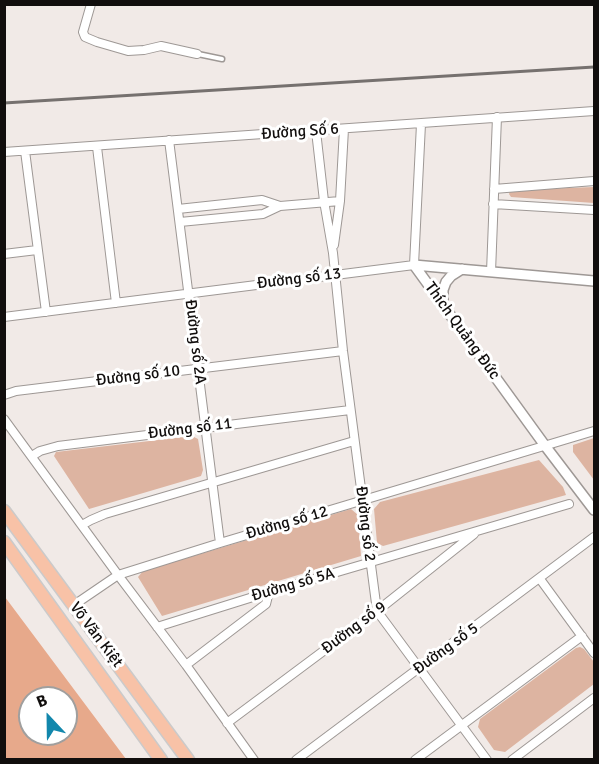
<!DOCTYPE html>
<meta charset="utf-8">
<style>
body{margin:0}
#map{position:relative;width:599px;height:764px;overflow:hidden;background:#f1eae7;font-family:Signika,sans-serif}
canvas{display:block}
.frame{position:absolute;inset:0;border:6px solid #110e0d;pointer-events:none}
.north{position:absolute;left:18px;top:686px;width:60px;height:60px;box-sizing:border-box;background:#fff;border:2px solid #a09f9e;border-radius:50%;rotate:338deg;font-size:16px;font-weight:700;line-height:24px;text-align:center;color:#110e0d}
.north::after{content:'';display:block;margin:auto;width:21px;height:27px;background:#1287ac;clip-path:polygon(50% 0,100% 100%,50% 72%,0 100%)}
</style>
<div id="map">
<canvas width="599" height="764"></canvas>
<div class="frame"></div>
<div class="north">B</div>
</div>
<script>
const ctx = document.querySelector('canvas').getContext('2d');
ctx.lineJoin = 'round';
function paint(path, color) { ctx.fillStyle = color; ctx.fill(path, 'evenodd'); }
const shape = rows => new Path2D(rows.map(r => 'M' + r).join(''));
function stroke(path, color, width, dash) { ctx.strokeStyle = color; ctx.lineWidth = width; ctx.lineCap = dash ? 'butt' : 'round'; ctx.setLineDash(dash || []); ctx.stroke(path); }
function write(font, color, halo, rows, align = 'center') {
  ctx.font = font + ' Signika,sans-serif'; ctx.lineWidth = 6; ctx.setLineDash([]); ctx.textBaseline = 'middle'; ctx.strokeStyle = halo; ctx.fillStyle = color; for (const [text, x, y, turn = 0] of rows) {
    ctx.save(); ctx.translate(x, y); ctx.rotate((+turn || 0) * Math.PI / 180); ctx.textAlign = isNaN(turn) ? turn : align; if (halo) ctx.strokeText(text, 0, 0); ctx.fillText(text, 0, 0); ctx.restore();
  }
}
paint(shape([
 [594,187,594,203,511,197,509,194,510,191,515,190],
 [192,436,198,439,203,470,201,476,89,509,54,456,56,452],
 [594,438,594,480,573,452,573,445],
 [539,460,563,487,566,495,383,546,377,543,374,509,380,502],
 [351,509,358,515,361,556,162,616,138,577,143,571],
 [580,647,584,649,594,662,594,684,505,752,494,750,478,727,480,719,576,648]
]), '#ddb4a1');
paint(shape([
 [4,597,5,597,126,759,5,759],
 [30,698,66,698,66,734,30,734]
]), '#e7a98b');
const service = shape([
 [198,54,222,59]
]);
const minor = shape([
 [91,4,83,32,85,37,97,42,128,51,144,50,161,46,197,54],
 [316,131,324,201,333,253,343,351,377,611,487,760],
 [169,140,220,543],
 [97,147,116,303],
 [25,151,46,312],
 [4,152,594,111],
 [494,189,594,181],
 [493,204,594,210],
 [178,209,262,200,280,206],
 [180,222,263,214,280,206,340,201],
 [334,245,340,201,344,129],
 [4,254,37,250],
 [491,272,497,117],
 [4,317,414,265,421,124],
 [4,395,16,391,343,351],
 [4,419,118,575,186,665,254,760],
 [32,456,40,451,58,446,350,410],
 [82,525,91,520,105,514,354,441],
 [540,579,594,653],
 [74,605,118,575,220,543,594,431],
 [157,627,269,592,569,504],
 [186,665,266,604,269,592],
 [227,723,377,611,474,534],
 [296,760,594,537],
 [415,760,582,636],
 [512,760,594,698]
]);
const tertiary = shape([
 [414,265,546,447,594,510],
 [414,265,594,281],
 [443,304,443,290,446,282,451,276,462,269]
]);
const primary = shape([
 [4,511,188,760],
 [4,542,161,760]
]);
stroke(service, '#9e9895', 7);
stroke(minor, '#9e9895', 10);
stroke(tertiary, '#9e9895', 12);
stroke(primary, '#cbcaca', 15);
stroke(service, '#fff', 4);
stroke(minor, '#fff', 8);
stroke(tertiary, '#fff', 9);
stroke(primary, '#f8c2a7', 12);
stroke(shape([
 [4,103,594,67]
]), '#76716f', 3);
write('16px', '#110e0d', '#fff', [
 ["Đường Số 6",300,132,-4],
 ["Đường số 13",299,279,-7],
 ["Thích Quảng Đức",462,331,54],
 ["Đường số 2A",195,342,83],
 ["Đường số 10",138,376,-7],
 ["Đường số 11",190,429,-7],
 ["Đường số 12",287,523,-16],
 ["Đường số 2",365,524,83],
 ["Đường số 5A",293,585,-16],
 ["Đường số 9",354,628,-37],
 ["Võ Văn Kiệt",96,635,53],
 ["Đường số 5",446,649,-36]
]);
</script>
